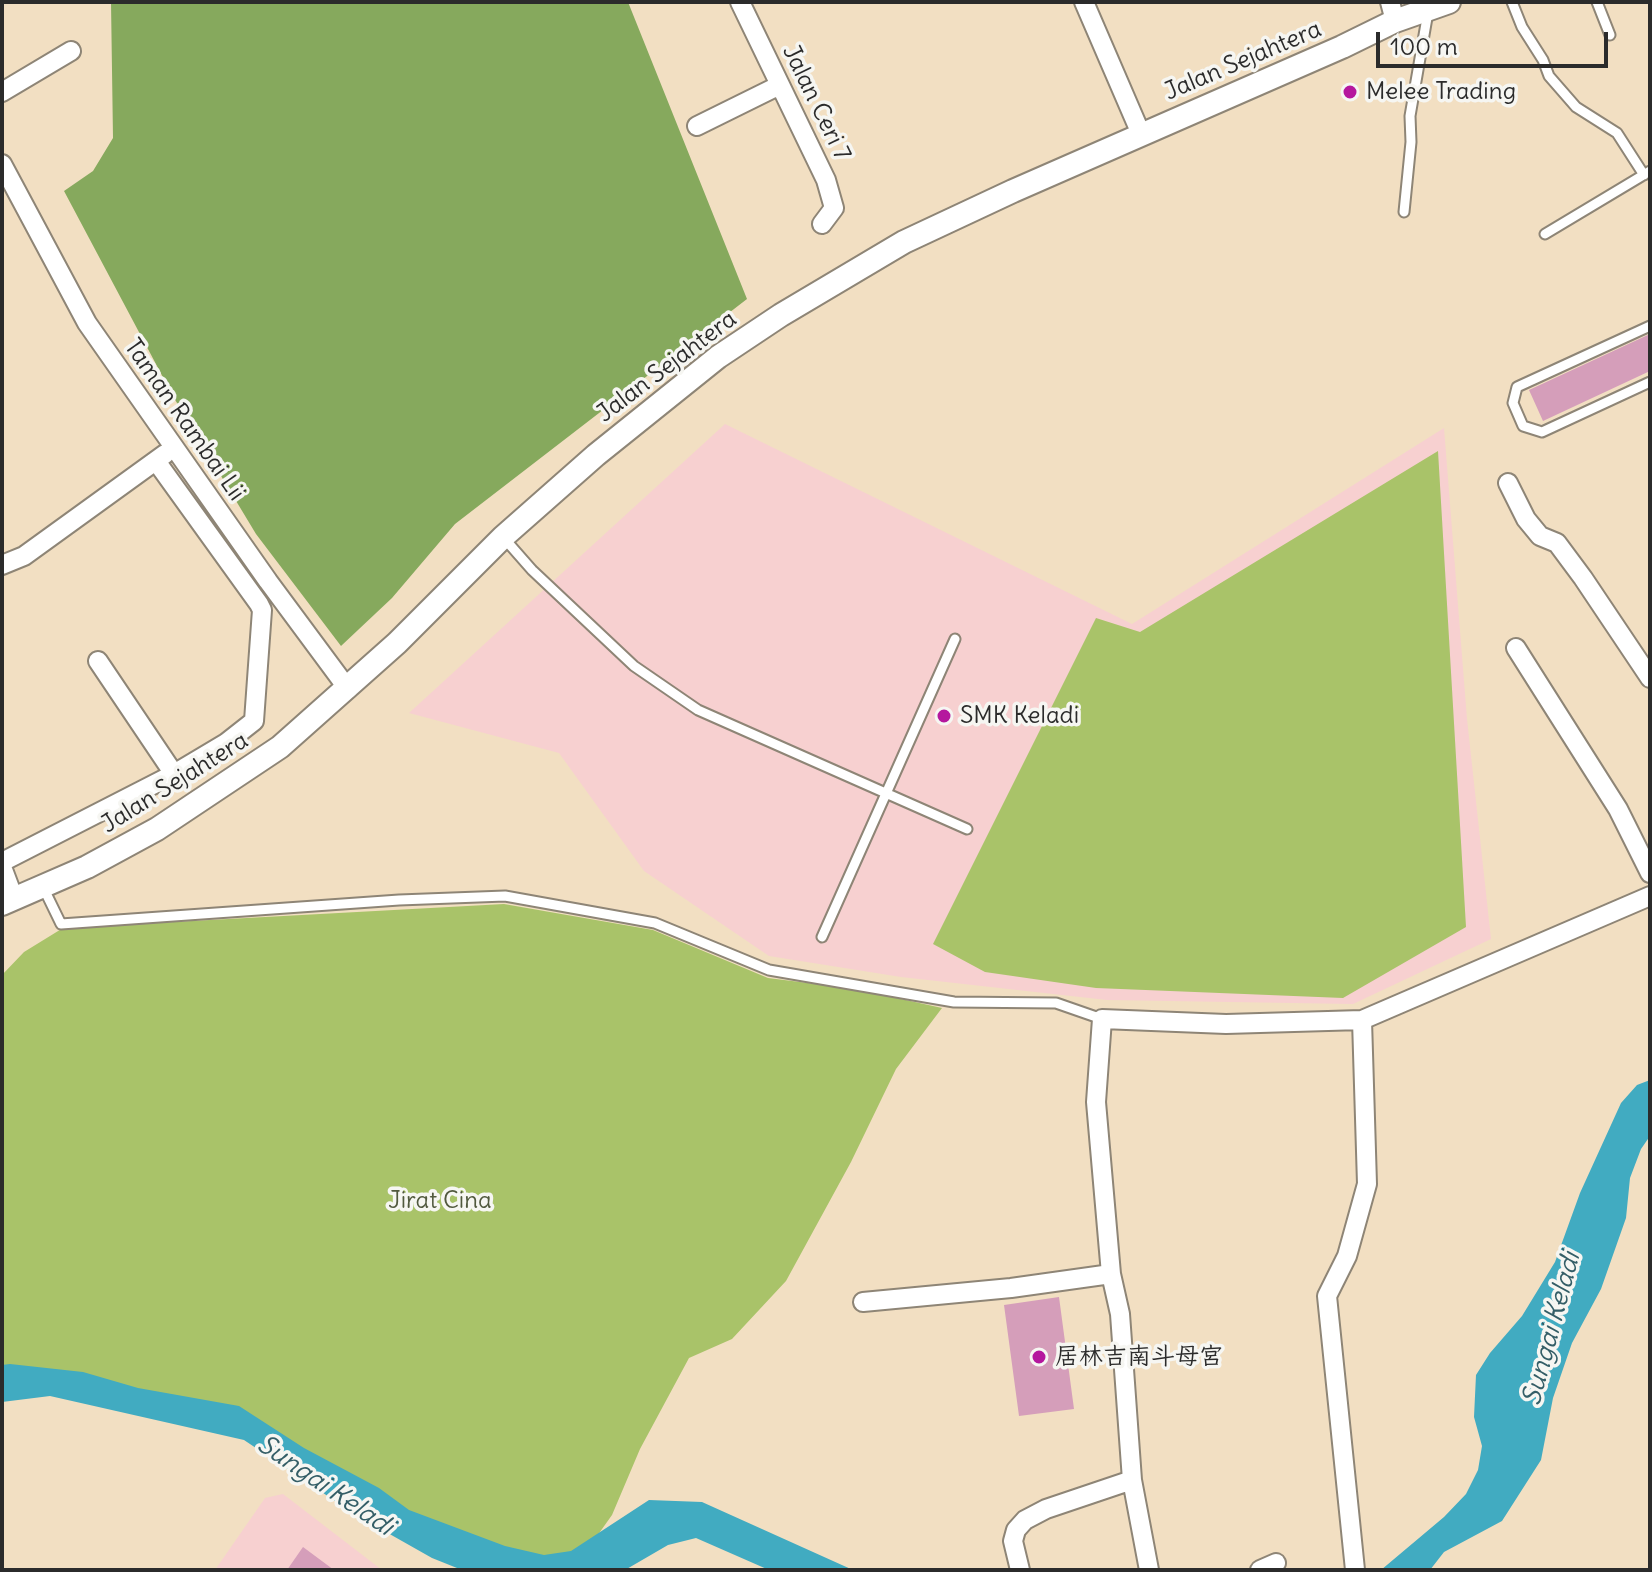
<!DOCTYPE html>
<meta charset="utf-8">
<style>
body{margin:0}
#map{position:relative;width:1652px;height:1572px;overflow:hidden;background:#f2dfc2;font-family:Delius,sans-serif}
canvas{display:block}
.frame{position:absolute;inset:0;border:4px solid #2b2b2b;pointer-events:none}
.scale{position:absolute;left:1376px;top:32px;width:232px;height:36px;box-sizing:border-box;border:4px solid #2b2b2b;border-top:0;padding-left:10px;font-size:24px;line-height:28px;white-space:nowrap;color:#2b2b2b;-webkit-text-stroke:6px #f6f6f2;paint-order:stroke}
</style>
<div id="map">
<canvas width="1652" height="1572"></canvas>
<div class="frame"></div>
<div class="scale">100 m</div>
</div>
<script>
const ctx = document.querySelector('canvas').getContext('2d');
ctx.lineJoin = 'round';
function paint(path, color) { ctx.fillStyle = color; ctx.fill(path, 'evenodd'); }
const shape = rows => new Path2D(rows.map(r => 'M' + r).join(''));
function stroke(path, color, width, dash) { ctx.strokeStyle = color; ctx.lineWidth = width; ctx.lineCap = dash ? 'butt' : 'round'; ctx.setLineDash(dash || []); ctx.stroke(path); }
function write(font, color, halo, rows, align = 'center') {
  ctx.font = font + ' Delius,"LXGW WenKai TC",sans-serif'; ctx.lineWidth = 7; ctx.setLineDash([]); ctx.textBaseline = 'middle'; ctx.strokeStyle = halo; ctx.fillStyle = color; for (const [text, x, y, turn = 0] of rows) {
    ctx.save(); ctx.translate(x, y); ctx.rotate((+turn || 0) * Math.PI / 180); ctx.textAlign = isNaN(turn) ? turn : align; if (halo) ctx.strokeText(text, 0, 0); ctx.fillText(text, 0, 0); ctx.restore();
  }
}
paint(shape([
 [725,424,1132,624,1444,428,1467,719,1491,939,1353,1004,1107,1000,901,977,769,956,644,871,559,753,409,713],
 [283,1494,382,1570,215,1570,265,1498]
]), '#f7d0d0');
paint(shape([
 [1438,451,1466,927,1343,998,1096,988,985,972,933,944,1096,618,1140,632],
 [504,904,653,930,768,978,856,989,942,1008,896,1069,851,1162,786,1281,732,1339,689,1358,640,1449,612,1515,580,1560,536,1570,504,1570,274,1444,158,1412,2,1388,2,975,24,952,63,928]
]), '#a9c369');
paint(shape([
 [111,2,628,2,747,299,455,524,392,598,341,646,256,534,174,398,64,191,93,171,113,138]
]), '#86a95d');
paint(shape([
 [1650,1080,1650,1136,1641,1149,1630,1178,1626,1218,1601,1289,1572,1343,1553,1398,1541,1460,1502,1521,1444,1552,1430,1570,1381,1570,1444,1517,1466,1494,1478,1470,1482,1446,1474,1417,1476,1375,1490,1353,1522,1316,1555,1262,1580,1193,1621,1103,1637,1085],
 [10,1364,83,1372,138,1388,239,1406,304,1448,379,1488,409,1510,505,1546,544,1555,571,1551,649,1500,702,1502,853,1570,769,1570,696,1538,668,1545,625,1570,462,1570,432,1558,356,1515,244,1440,50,1396,2,1402,2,1365]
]), '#41abc1');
paint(shape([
 [1650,334,1650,371,1543,421,1529,390],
 [1059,1297,1074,1409,1019,1416,1004,1305],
 [303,1547,334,1570,287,1570]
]), '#d59eba');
const service = shape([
 [1512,2,1522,27,1543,60,1549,76,1576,107,1617,133,1644,175],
 [1597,2,1610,35],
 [1404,212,1411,142,1410,116,1428,12],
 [1545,234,1650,171],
 [1650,326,1517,387,1513,403,1523,426,1542,432,1650,382],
 [503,537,532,570,634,666,698,710,967,829],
 [43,887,61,924,399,900,505,896,655,923,769,970,954,1002,1056,1003,1102,1019],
 [822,937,955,639]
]);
const minor = shape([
 [740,2,826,180,834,208,822,224],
 [1084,2,1141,134],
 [1390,2,1395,21],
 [2,92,71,51],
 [697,126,780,85],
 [2,164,87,323,268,581,348,689],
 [1508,483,1526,519,1540,536,1557,543,1583,578,1650,678],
 [2,565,24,556,165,454],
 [1516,648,1618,809,1650,873],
 [98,661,174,774],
 [2,862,174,774,226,743,254,721,262,610,259,604,156,461],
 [2,867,14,899],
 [863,1302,1011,1288,1111,1274],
 [1020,1570,1013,1541,1016,1530,1025,1520,1046,1509,1132,1480],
 [1149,1570,1132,1480,1120,1314,1111,1274,1096,1102,1102,1019,1226,1024,1362,1020,1650,896],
 [1260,1570,1276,1563],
 [1355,1570,1327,1296,1347,1256,1367,1184,1362,1020]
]);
const tertiary = shape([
 [2,904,87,867,157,829,280,747,397,643,503,537,596,455,718,357,781,315,904,242,1013,191,1342,47,1395,21,1449,2]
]);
stroke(service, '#8e8576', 13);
stroke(minor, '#8e8576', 22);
stroke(tertiary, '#8e8576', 26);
stroke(service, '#fff', 9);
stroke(minor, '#fff', 18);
stroke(tertiary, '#fff', 22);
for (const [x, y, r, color] of [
 [1350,92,8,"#b5179e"],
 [944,716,8,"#b5179e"],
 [1039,1357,8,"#b5179e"]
]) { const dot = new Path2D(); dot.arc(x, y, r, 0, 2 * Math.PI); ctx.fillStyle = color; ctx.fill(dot); stroke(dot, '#f6f6f2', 3); }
write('24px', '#2b2b2b', '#f6f6f2', [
 ["Jalan Sejahtera",1243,61,-23],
 ["Jalan Ceri 7",816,103,64],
 ["Jalan Sejahtera",667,367,-37],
 ["Taman Rambai Lii",184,420,55],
 ["Jalan Sejahtera",175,783,-32]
]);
write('24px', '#2b2b2b', '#f6f6f2', [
 ["Melee Trading",1366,92],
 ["SMK Keladi",960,716],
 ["居林吉南斗母宫",1055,1357]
], 'left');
write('24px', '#51593e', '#f6f6f2', [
 ["Jirat Cina",440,1201]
]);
write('italic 26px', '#345e67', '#f6f6f2', [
 ["Sungai Keladi",1552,1329,-75],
 ["Sungai Keladi",325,1486,34]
]);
</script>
